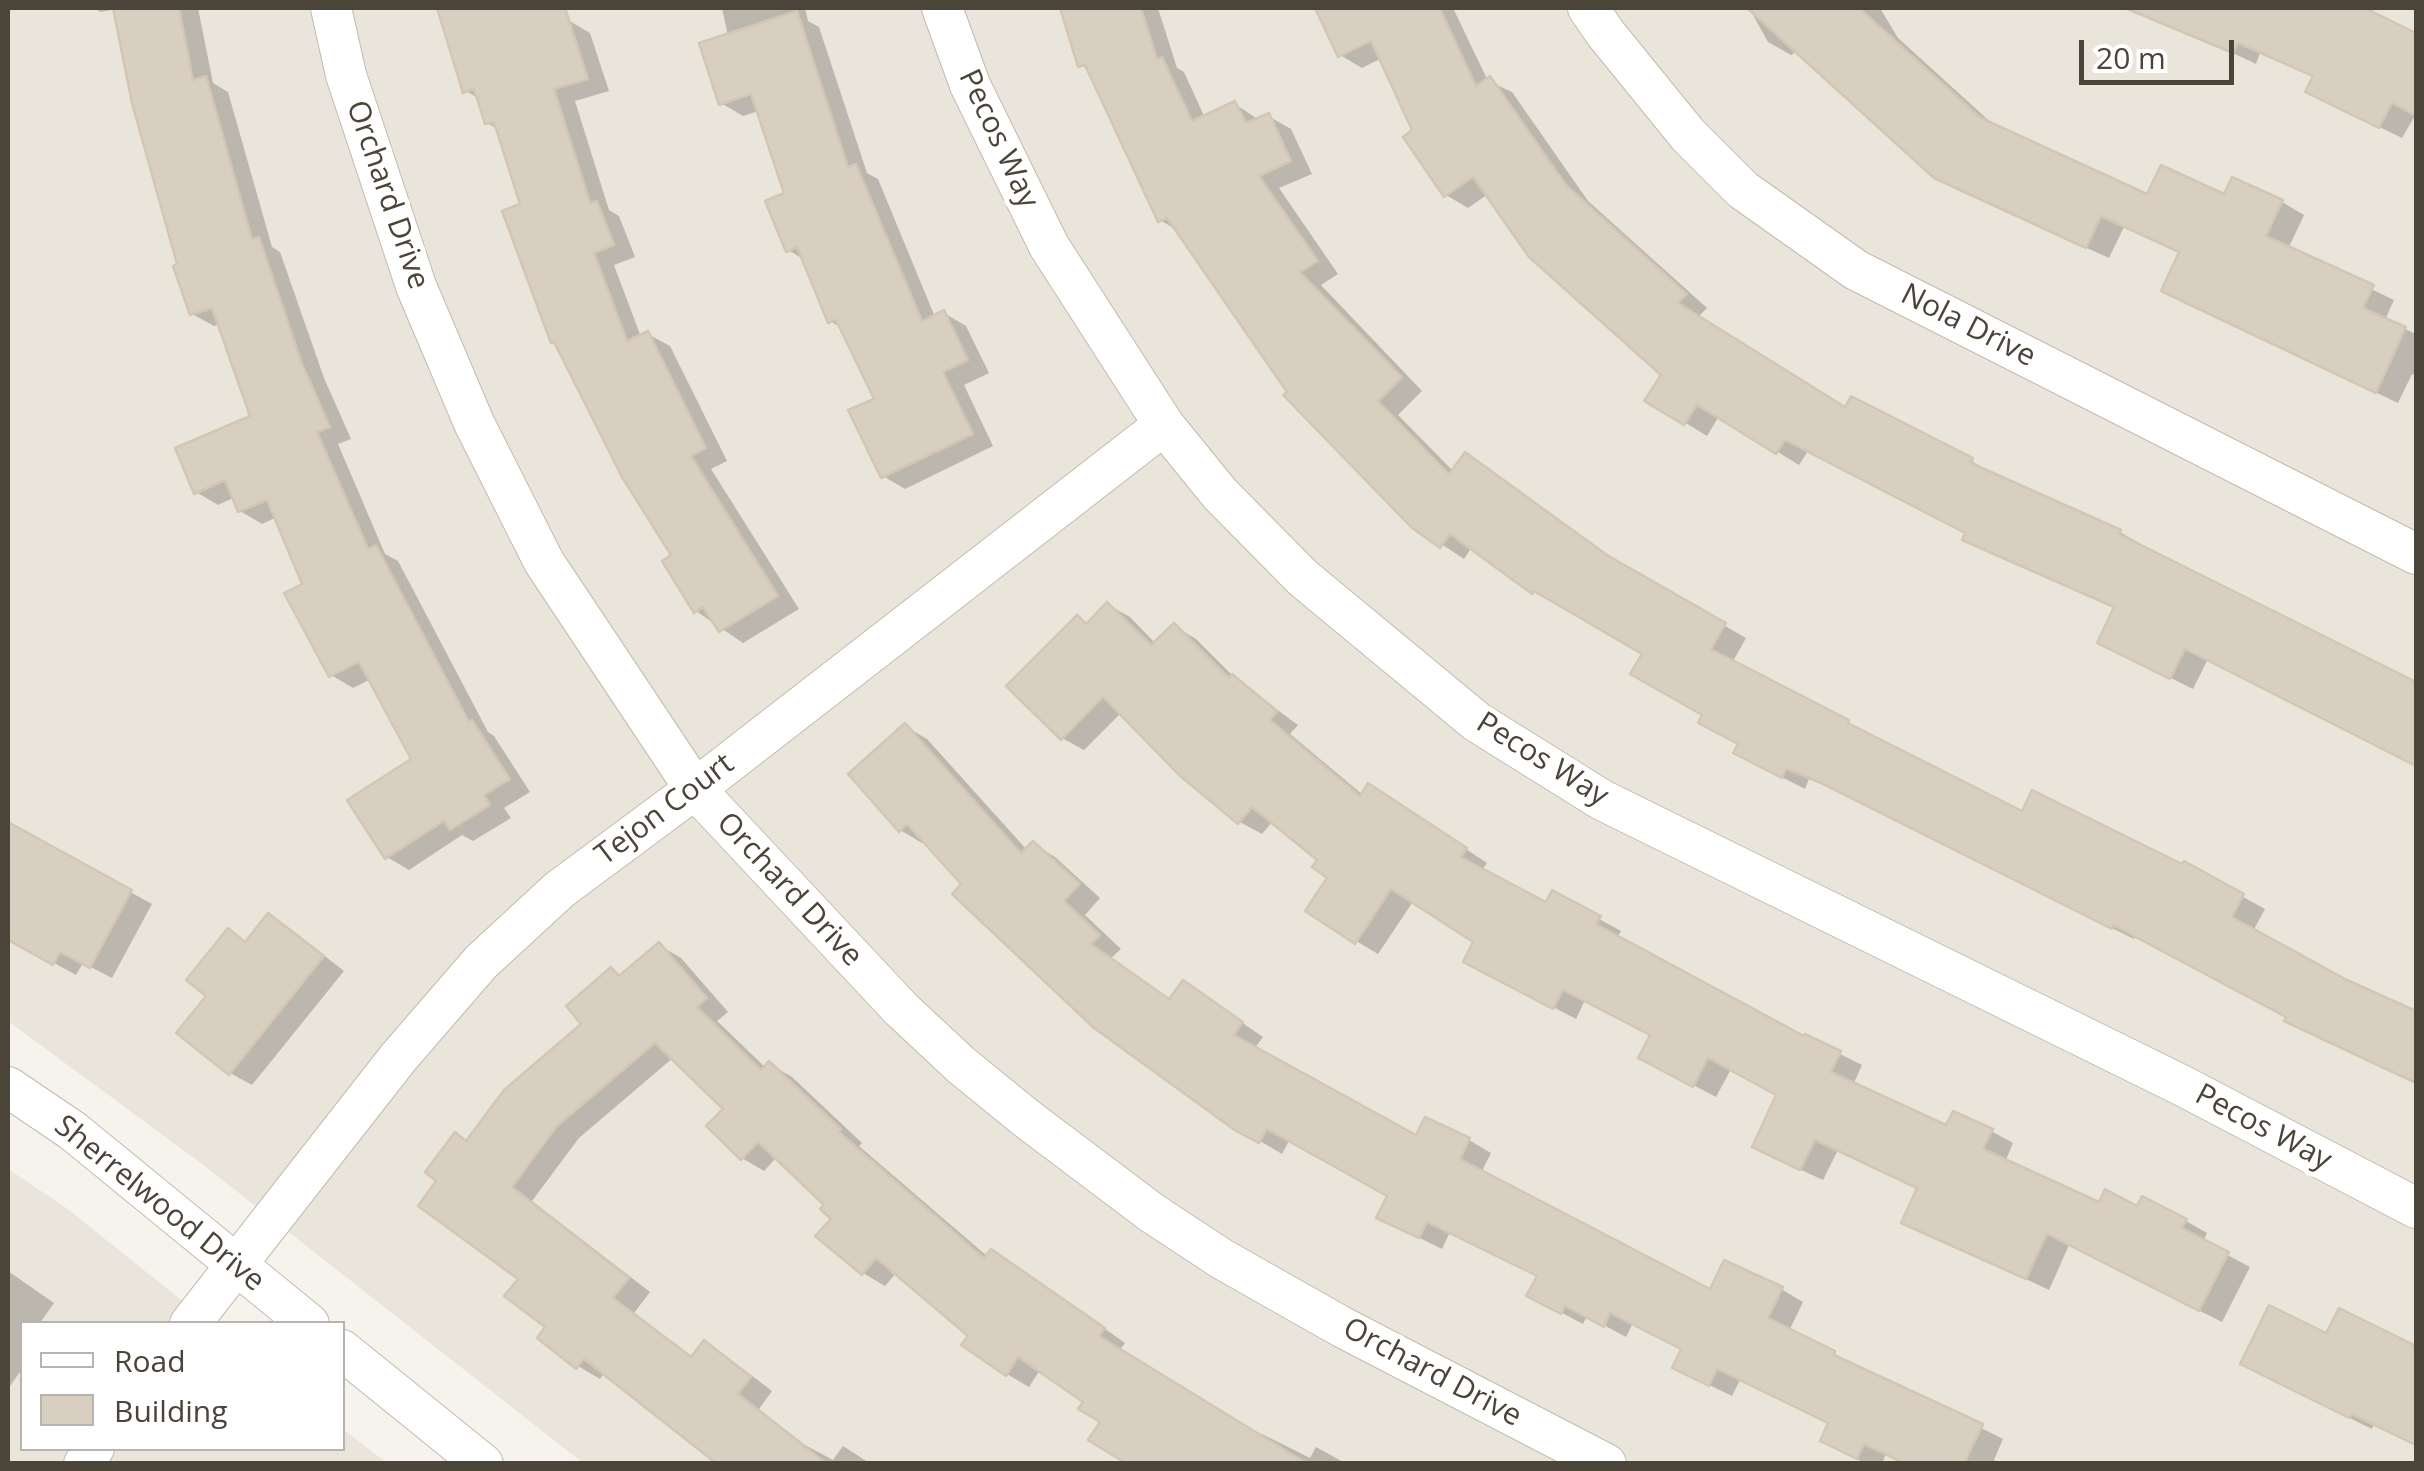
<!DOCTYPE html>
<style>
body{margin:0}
#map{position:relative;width:2424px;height:1471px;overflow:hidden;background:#f6f3ec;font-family:"Open Sans",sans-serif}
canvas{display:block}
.frame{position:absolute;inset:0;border:10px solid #4b4439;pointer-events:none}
.legend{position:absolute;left:20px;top:1321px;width:325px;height:130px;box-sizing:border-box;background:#fff;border:2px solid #b7b4b0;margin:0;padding:12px 18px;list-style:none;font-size:30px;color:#4b4439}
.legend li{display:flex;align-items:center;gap:20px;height:50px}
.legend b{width:50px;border:2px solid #b7b4b0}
.scale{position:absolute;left:2079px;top:40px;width:155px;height:45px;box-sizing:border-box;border:5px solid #4b4439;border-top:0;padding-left:12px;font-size:30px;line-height:35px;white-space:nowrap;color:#4b4439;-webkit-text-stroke:8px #fff;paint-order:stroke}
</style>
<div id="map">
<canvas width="2424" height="1471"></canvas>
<div class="frame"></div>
<ul class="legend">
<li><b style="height:12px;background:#fff"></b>Road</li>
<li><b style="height:28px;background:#d8cfc1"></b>Building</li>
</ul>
<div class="scale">20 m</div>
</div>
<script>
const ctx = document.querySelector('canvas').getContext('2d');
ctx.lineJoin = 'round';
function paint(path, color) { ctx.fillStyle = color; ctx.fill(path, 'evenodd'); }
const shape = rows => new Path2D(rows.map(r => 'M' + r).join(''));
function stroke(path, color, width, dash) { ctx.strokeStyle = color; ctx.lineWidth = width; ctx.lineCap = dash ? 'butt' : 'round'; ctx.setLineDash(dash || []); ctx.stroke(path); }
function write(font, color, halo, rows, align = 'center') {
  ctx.font = font + ' "Open Sans",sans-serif'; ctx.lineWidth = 10; ctx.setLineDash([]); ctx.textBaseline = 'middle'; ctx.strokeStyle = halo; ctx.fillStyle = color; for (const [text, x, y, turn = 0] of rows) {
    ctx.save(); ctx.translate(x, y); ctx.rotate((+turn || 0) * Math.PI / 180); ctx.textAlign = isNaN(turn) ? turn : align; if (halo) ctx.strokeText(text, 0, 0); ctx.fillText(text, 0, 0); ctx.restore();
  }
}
paint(shape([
 [8,8,2416,8,2416,1463,583,1463,202,1164,8,1021],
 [8,1169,65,1207,210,1323,22,1324,22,1448,342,1448,343,1429,387,1463,8,1463]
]), '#eae5da');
paint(shape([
 [93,8,198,8,213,83,228,92,272,247,280,252,324,378,351,439,338,444,385,554,398,561,488,732,494,736,530,792,504,808,511,818,473,841,462,835,409,870,387,857,415,759,371,679,353,688,331,675,305,585,277,517,262,524,240,511,235,497,218,505,196,492,253,418,221,324,214,326,192,314,116,9,101,12],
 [441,8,530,8,535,30,568,20,590,33,609,91,575,101,609,210,619,216,635,257,614,265,641,337,648,334,670,346,727,461,711,469,799,609,743,643,696,611,523,206,500,130,487,123,480,99,466,91],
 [722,8,805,8,808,21,819,27,867,173,878,179,935,317,944,313,966,326,989,373,964,385,993,446,905,489,883,476,877,400,843,329,830,321,805,260,788,250,787,195,759,111,743,116,721,103,728,36],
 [1062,8,1158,8,1177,68,1184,72,1205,118,1235,104,1259,120,1268,116,1291,129,1312,174,1279,188,1338,274,1321,285,1422,391,1398,415,1454,472,1466,456,1628,570,1746,638,1732,663,2023,814,2183,867,2185,865,2265,909,2253,931,2346,982,2416,1015,2416,1084,2309,1032,2289,1017,2136,936,2134,939,1842,793,1809,779,1805,789,1758,765,1645,653,1557,602,1555,604,1533,592,1472,547,1464,559,1414,526,1290,392,1180,232,1160,220,1091,71,1080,65],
 [1317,8,1453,8,1488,81,1512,92,1588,201,1707,308,1698,317,1846,410,1852,399,1972,461,1993,475,2120,532,2141,544,2140,547,2416,684,2416,764,2208,659,2193,689,2122,654,2116,608,1987,551,1965,539,1968,533,1808,451,1799,465,1719,416,1707,436,1648,400,1664,375,1488,194,1468,208,1446,195,1382,58,1362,68,1340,55],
 [1749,8,1880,8,1898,38,1997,128,2148,198,2225,197,2282,202,2304,215,2288,249,2394,300,2385,320,2416,334,2416,376,2412,374,2398,403,2186,302,2181,253,2124,227,2109,258,1959,190,1935,176,1798,51,1791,55,1768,42],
 [2189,8,2359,8,2416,35,2416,114,2402,138,2330,103,2315,77,2260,53,2256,64,2193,34,2202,13],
 [1108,605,1130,617,1156,644,1174,626,1196,639,1238,681,1298,725,1290,734,1363,795,1390,799,1487,863,1482,870,1547,905,1553,894,1621,931,1617,938,1805,1039,1806,1037,1862,1065,1853,1085,1948,1128,1991,1131,2013,1143,2005,1162,2100,1205,2138,1209,2186,1221,2207,1233,2203,1242,2250,1267,2222,1322,2069,1245,2049,1290,1905,1222,1920,1189,1838,1150,1823,1180,1777,1159,1779,1095,1731,1069,1716,1097,1663,1069,1653,1035,1585,1000,1576,1019,1488,973,1477,941,1414,900,1378,954,1356,941,1320,860,1273,821,1262,834,1240,822,1122,712,1084,750,1062,738,1077,618,1088,625],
 [905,726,927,739,1027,850,1033,844,1055,857,1100,898,1085,915,1121,949,1111,958,1171,1001,1184,983,1263,1037,1254,1049,1417,1139,1469,1140,1491,1153,1481,1173,1711,1292,1781,1289,1803,1302,1789,1331,2003,1439,1994,1460,2001,1464,1906,1464,1886,1454,1882,1464,1866,1464,1823,1440,1831,1424,1740,1380,1732,1396,1697,1379,1683,1349,1633,1323,1626,1337,1587,1316,1583,1324,1551,1307,1539,1276,1450,1232,1442,1249,1401,1229,1390,1195,1290,1139,1282,1154,1238,1128,965,884,925,840,922,843,900,830],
 [8,825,152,904,112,978,83,963,76,975,14,941,21,929,8,921],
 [268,916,290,929,344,971,252,1085,230,1073,209,995,228,931,247,942],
 [659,945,681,958,728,1012,717,1021,766,1068,770,1064,792,1077,862,1143,859,1146,988,1257,1013,1264,1125,1343,1119,1351,1261,1437,1262,1434,1310,1458,1316,1447,1347,1464,1132,1464,1086,1401,1040,1370,1029,1387,1007,1374,971,1336,897,1272,885,1286,863,1273,827,1205,777,1157,764,1171,742,1158,727,1109,674,1057,579,1138,532,1201,650,1292,634,1313,693,1357,704,1344,726,1356,772,1391,759,1409,805,1445,833,1460,843,1446,871,1464,721,1464,605,1372,600,1379,578,1366,548,1327,521,1278,468,1142,584,1024,612,970,623,976],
 [8,1271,54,1303,39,1324,22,1324,22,1369,8,1389],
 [2340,1311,2416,1348,2416,1444,2374,1424,2372,1429,2265,1376,2327,1337]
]), '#0003');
const building = shape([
 [113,8,179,8,193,80,206,76,252,239,259,237,302,364,330,427,317,432,368,549,376,545,469,722,472,720,510,779,484,795,490,805,450,830,444,821,385,859,347,800,411,759,359,662,329,677,284,593,302,584,267,500,238,512,225,480,194,494,175,448,250,416,212,308,190,315,173,266,177,264,132,103,113,8],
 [437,8,565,8,588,79,554,89,590,203,597,201,614,245,594,253,627,341,648,331,706,448,691,456,778,596,719,632,703,607,694,613,662,561,671,555,622,477,554,342,551,343,502,211,520,204,494,122,485,124,474,89,463,93,437,8],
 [1060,8,1141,8,1157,59,1162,57,1192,121,1235,101,1246,123,1269,113,1291,161,1259,176,1318,261,1300,272,1402,377,1378,401,1449,474,1465,452,1607,555,1726,623,1711,649,1849,720,1848,723,2022,811,2032,790,2182,864,2184,861,2244,894,2232,917,2347,980,2416,1011,2416,1083,2284,1021,2286,1017,2113,925,2112,929,1817,781,1786,769,1782,778,1733,753,1738,744,1698,723,1702,715,1630,674,1642,654,1534,591,1532,594,1450,534,1440,548,1412,528,1283,395,1287,392,1167,218,1158,222,1085,65,1078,67,1060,8],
 [1315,8,1443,8,1440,9,1476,86,1490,76,1566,185,1687,294,1678,303,1845,407,1851,396,1973,458,1971,463,2121,530,2119,534,2416,682,2416,766,2185,649,2170,679,2097,643,2114,607,1962,540,1965,533,1785,440,1776,454,1697,405,1684,425,1644,401,1661,375,1529,257,1473,177,1444,197,1403,137,1412,130,1371,41,1338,57,1315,8],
 [1747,8,1859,8,1981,118,2147,194,2161,165,2224,194,2232,177,2283,200,2266,236,2374,285,2363,308,2406,327,2376,393,2161,291,2179,252,2101,216,2086,248,1934,178,1747,8],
 [2125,8,2365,8,2416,33,2416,116,2392,103,2379,128,2305,92,2313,76,2238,43,2233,53,2125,8],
 [797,11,848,167,856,164,922,321,944,310,968,360,943,372,973,434,881,478,848,410,874,399,836,320,828,323,797,247,786,252,765,201,784,193,751,94,719,105,699,43,797,11],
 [1107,602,1151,645,1174,623,1229,678,1232,674,1277,711,1270,720,1360,796,1368,783,1467,848,1461,857,1546,902,1552,890,1601,916,1596,924,1804,1036,1805,1034,1841,1051,1831,1072,1946,1125,1953,1111,1993,1129,1983,1149,2099,1202,2105,1189,2137,1206,2142,1196,2187,1219,2182,1228,2229,1252,2199,1311,2047,1234,2026,1279,1901,1223,1917,1188,1815,1140,1800,1170,1752,1147,1776,1095,1708,1058,1693,1087,1638,1058,1650,1035,1563,990,1553,1009,1463,962,1473,942,1391,889,1355,944,1305,911,1327,878,1312,867,1317,860,1252,807,1238,824,1179,775,1103,697,1061,740,1006,686,1077,615,1086,624,1107,602],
 [905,723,1021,853,1033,841,1080,884,1064,901,1100,935,1091,944,1169,999,1183,980,1243,1022,1234,1035,1416,1135,1425,1117,1470,1138,1460,1159,1710,1289,1724,1260,1783,1287,1768,1318,1835,1351,1834,1355,1983,1424,1964,1464,1906,1464,1864,1444,1857,1459,1820,1441,1828,1423,1717,1369,1709,1386,1672,1368,1681,1349,1610,1313,1604,1327,1565,1306,1561,1314,1526,1296,1537,1276,1427,1222,1419,1238,1376,1218,1387,1196,1267,1129,1259,1143,1236,1131,1094,1028,952,894,961,884,907,824,899,832,848,774,905,723],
 [8,822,132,890,90,968,60,952,53,965,8,940,8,822],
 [268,913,324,956,229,1075,176,1033,206,996,186,980,228,928,245,942,268,913],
 [659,942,707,998,697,1007,761,1070,769,1061,841,1129,839,1132,984,1258,991,1249,1105,1328,1099,1336,1308,1464,1127,1464,1088,1440,1100,1422,1078,1409,1083,1402,1018,1357,1006,1376,961,1345,968,1336,876,1258,862,1275,815,1236,831,1219,820,1209,824,1205,758,1142,741,1160,706,1126,723,1109,655,1043,557,1126,512,1187,629,1278,613,1298,691,1357,704,1340,751,1377,738,1394,827,1464,717,1464,584,1359,576,1369,537,1338,545,1327,504,1296,518,1279,418,1206,436,1181,425,1172,455,1132,466,1141,504,1090,581,1024,566,1006,611,967,619,976,659,942],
 [2269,1305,2326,1333,2339,1308,2416,1346,2416,1445,2352,1414,2349,1418,2240,1364,2269,1305]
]);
paint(building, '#d8cfc1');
stroke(building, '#d3c7b4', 2.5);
const minor = shape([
 [331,8,346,75,416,286,474,423,544,562,695,789,901,1009,961,1065,1026,1118,1152,1213,1222,1259,1342,1327,1606,1464],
 [942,8,970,85,1049,246,1164,425,1220,494,1303,578,1477,722,1602,800,2183,1086,2416,1208],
 [1588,8,1606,34,1688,135,1743,190,1856,270,2416,554],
 [8,1087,73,1131,309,1324],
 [190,1324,398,1058,481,962,559,890,695,789,1164,425],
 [342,1350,483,1464],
 [84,1464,94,1448]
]);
stroke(minor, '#c2bbae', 42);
stroke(minor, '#fff', 40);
write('30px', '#4b4439', '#fff', [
 ["Pecos Way",998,139,65],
 ["Orchard Drive",387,195,71],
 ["Nola Drive",1968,326,27],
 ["Pecos Way",1542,760,32],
 ["Tejon Court",665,810,-37],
 ["Orchard Drive",789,890,47],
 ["Pecos Way",2263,1128,28],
 ["Sherrelwood Drive",159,1204,39],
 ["Orchard Drive",1432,1373,28]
]);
</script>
